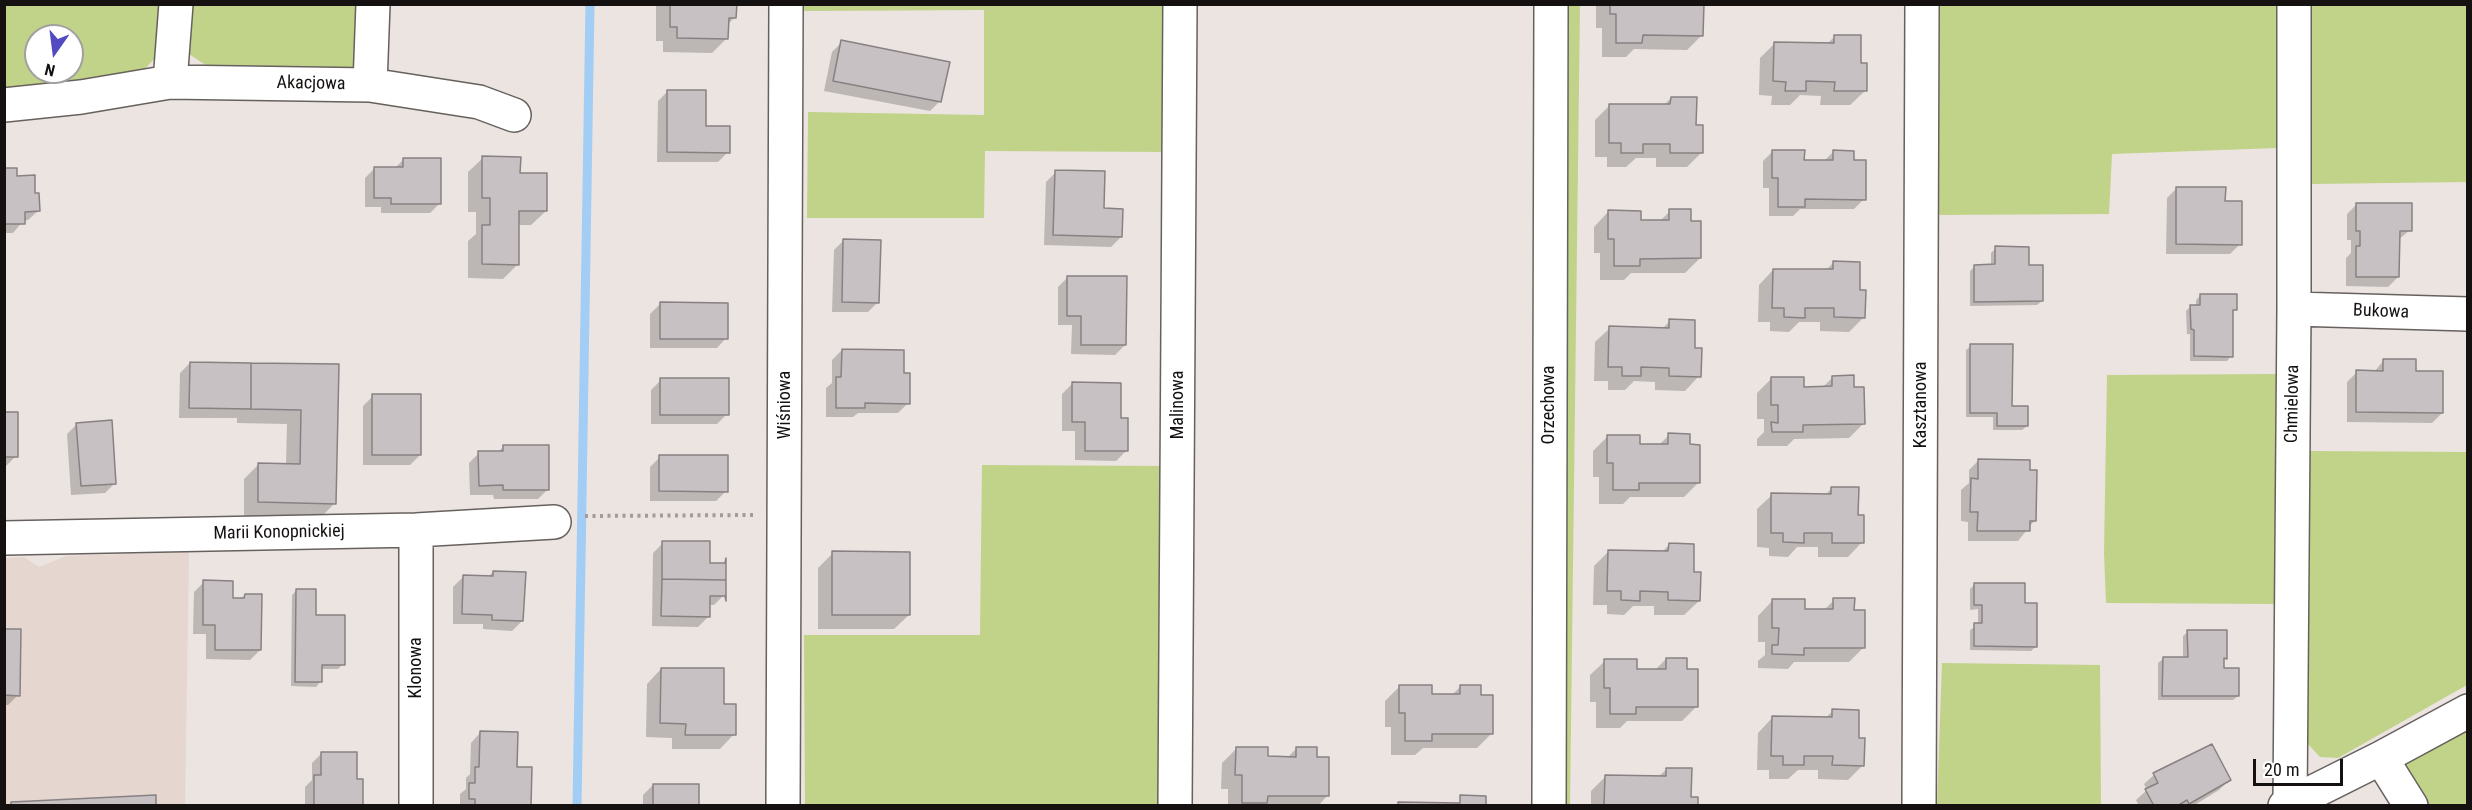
<!DOCTYPE html>
<meta charset="utf-8">
<style>
body{margin:0}
#map{position:relative;width:2472px;height:810px;overflow:hidden;background:#ebe4e1;font-family:"Roboto Condensed",sans-serif}
canvas{display:block}
.frame{position:absolute;inset:0;border:6px solid #141110;pointer-events:none}
.north{position:absolute;left:24px;top:24px;width:60px;height:60px;box-sizing:border-box;background:#fff;border:2px solid #a1a09f;border-radius:50%;rotate:194deg;font-size:16px;font-weight:700;line-height:24px;text-align:center;color:#141110}
.north::after{content:'';display:block;margin:auto;width:21px;height:27px;background:#514ac1;clip-path:polygon(50% 0,100% 100%,50% 72%,0 100%)}
.scale{position:absolute;left:2253px;top:759px;width:90px;height:27px;box-sizing:border-box;border:3px solid #141110;border-top:0;padding-left:8px;font-size:18px;line-height:21px;white-space:nowrap;color:#141110;-webkit-text-stroke:4px #fff;paint-order:stroke}
</style>
<div id="map">
<canvas width="2472" height="810"></canvas>
<div class="frame"></div>
<div class="north">N</div>
<div class="scale">20 m</div>
</div>
<script>
const ctx = document.querySelector('canvas').getContext('2d');
ctx.lineJoin = 'round';
function paint(path, color) { ctx.fillStyle = color; ctx.fill(path, 'evenodd'); }
const shape = rows => new Path2D(rows.map(r => 'M' + r).join(''));
function stroke(path, color, width, dash) { ctx.strokeStyle = color; ctx.lineWidth = width; ctx.lineCap = dash ? 'butt' : 'round'; ctx.setLineDash(dash || []); ctx.stroke(path); }
function write(font, color, halo, rows, align = 'center') {
  ctx.font = font + ' "Roboto Condensed",sans-serif'; ctx.lineWidth = 4.5; ctx.setLineDash([]); ctx.textBaseline = 'middle'; ctx.strokeStyle = halo; ctx.fillStyle = color; for (const [text, x, y, turn = 0] of rows) {
    ctx.save(); ctx.translate(x, y); ctx.rotate((+turn || 0) * Math.PI / 180); ctx.textAlign = isNaN(turn) ? turn : align; if (halo) ctx.strokeText(text, 0, 0); ctx.fillText(text, 0, 0); ctx.restore();
  }
}
paint(shape([
 [189,552,185,805,5,805,4,558,24,557,39,567,66,556]
]), '#e5d6d0');
paint(shape([
 [801,4,1169,5,1169,152,985,151,984,218,807,218,808,112,984,115,984,10,808,11,801,11],
 [1580,4,1570,805,1562,806,1569,5],
 [5,5,165,5,159,54,137,77,5,92],
 [36,36,72,36,72,72,36,72],
 [184,5,364,5,358,70,213,70,186,52],
 [1938,5,2277,5,2277,148,2112,154,2109,214,1936,215],
 [2312,5,2467,5,2467,182,2312,184],
 [2276,374,2278,604,2106,603,2104,553,2107,375],
 [2306,451,2467,452,2467,685,2338,758,2320,757,2304,740],
 [982,465,1166,466,1160,805,805,805,804,635,980,635],
 [1942,663,2100,665,2101,805,1937,805],
 [2467,724,2467,805,2422,805,2403,759]
]), '#c1d289');
paint(shape([
 [656,4,735,4,735,17,727,25,727,38,712,53,663,52,663,41,656,41],
 [1596,4,1702,4,1702,35,1687,50,1634,49,1626,57,1602,57,1602,28,1596,28],
 [1835,36,1859,65,1865,91,1850,105,1820,105,1821,96,1800,95,1790,105,1771,105,1772,96,1759,95,1760,58,1774,44,1827,44],
 [842,42,940,101,930,111,824,91,832,52],
 [668,91,728,152,718,162,657,162,658,101],
 [1671,98,1695,126,1701,153,1687,167,1656,167,1656,158,1636,158,1626,167,1607,167,1607,157,1595,157,1595,120,1610,105,1664,105],
 [1773,151,1803,162,1823,162,1833,152,1852,161,1864,199,1854,209,1800,209,1793,216,1769,216,1769,188,1763,188,1763,161],
 [483,158,519,175,546,211,531,225,518,225,518,264,503,279,468,278,468,241,476,234,476,212,468,212,468,172],
 [403,160,440,203,430,213,381,213,381,207,365,207,365,178,375,168,395,168],
 [4,170,34,195,38,211,28,220,23,221,13,233,4,233],
 [1056,172,1102,210,1121,237,1111,247,1044,245,1046,182],
 [2177,188,2224,202,2240,244,2230,254,2166,254,2167,198],
 [2357,204,2410,230,2398,240,2398,277,2388,287,2346,286,2346,258,2351,253,2351,240,2347,240,2347,214],
 [1670,211,1689,222,1700,258,1685,273,1631,273,1624,280,1600,280,1600,253,1594,253,1594,227,1608,212,1639,222,1659,222],
 [844,240,878,302,868,312,832,312,834,250],
 [1996,248,2028,266,2042,301,2037,305,1970,306,1970,271,1975,266,1991,266,1991,253],
 [1833,263,1858,291,1864,317,1849,332,1820,331,1820,322,1799,322,1789,332,1770,331,1770,322,1758,322,1759,285,1773,270,1826,270],
 [1068,277,1125,345,1115,355,1071,354,1072,325,1058,325,1058,287],
 [2201,295,2236,309,2231,313,2231,356,2227,361,2190,361,2190,334,2187,334,2186,311,2191,306,2196,306,2196,300],
 [660,304,726,338,717,348,650,348,650,314],
 [1670,321,1693,349,1699,376,1685,391,1655,390,1655,382,1634,381,1625,390,1608,390,1608,381,1594,381,1595,342,1610,328,1662,329],
 [1971,346,2010,408,2027,426,2022,430,1993,430,1993,417,1966,417,1966,350],
 [842,350,902,375,908,403,898,413,858,413,853,417,826,417,826,388,832,383,832,360],
 [2384,360,2415,372,2442,413,2432,423,2347,422,2347,382,2357,372,2374,372],
 [190,363,338,366,335,503,320,518,244,516,244,479,259,464,286,465,287,424,237,423,237,418,179,418,180,373],
 [1833,377,1853,388,1863,424,1849,438,1794,439,1787,446,1757,446,1757,439,1764,432,1764,419,1757,419,1757,393,1772,378,1802,388,1822,388],
 [661,380,727,414,717,424,651,424,651,390],
 [1072,384,1120,420,1126,451,1116,461,1075,460,1075,431,1062,431,1062,394],
 [373,396,420,455,410,465,363,465,363,406],
 [4,414,16,456,6,466,4,466],
 [77,424,115,483,105,493,71,495,67,434],
 [1669,435,1688,446,1699,482,1684,497,1630,497,1623,504,1599,504,1599,477,1593,477,1593,451,1608,436,1638,446,1658,446],
 [503,447,548,489,538,499,494,499,493,495,470,495,469,463,479,453,498,452],
 [660,457,726,491,716,501,650,501,650,467],
 [1979,460,2035,520,2018,541,1968,541,1968,522,1961,521,1961,490,1969,483,1969,470],
 [1832,488,1857,516,1862,542,1848,557,1818,557,1818,547,1797,547,1788,557,1769,556,1769,548,1757,547,1757,509,1772,495,1824,496],
 [663,543,709,564,724,595,714,605,708,605,708,617,698,627,652,626,653,553],
 [1669,545,1692,574,1699,601,1684,615,1654,615,1654,606,1633,606,1624,615,1607,614,1607,605,1593,605,1594,566,1608,552,1661,553],
 [833,553,909,615,894,629,818,629,818,568],
 [493,572,522,621,512,631,483,629,483,624,453,624,453,587,463,577,488,577],
 [204,582,231,600,241,600,245,595,260,650,250,660,206,659,206,634,193,634,194,592],
 [1975,584,2024,605,2036,646,2031,651,1970,650,1970,630,1978,625,1978,609,1970,610,1970,589],
 [296,591,343,664,338,669,321,669,320,682,316,687,291,686,292,595],
 [1834,600,1853,611,1864,647,1849,662,1794,662,1788,669,1758,668,1758,661,1765,655,1765,642,1758,642,1758,616,1772,601,1803,611,1823,611],
 [4,630,18,695,8,705,4,705],
 [2188,632,2225,658,2222,661,2222,670,2238,696,2233,700,2158,700,2158,663,2163,659,2183,659,2183,636],
 [1666,659,1686,670,1696,707,1682,721,1627,721,1620,728,1596,728,1596,702,1590,702,1590,675,1605,661,1636,670,1655,670],
 [661,669,722,706,734,734,720,749,672,749,672,738,646,737,647,684],
 [1400,686,1430,696,1451,696,1460,687,1479,696,1491,734,1477,748,1423,748,1415,755,1391,755,1391,727,1385,727,1385,701],
 [1833,711,1857,739,1863,765,1848,780,1818,779,1818,770,1798,770,1788,779,1769,779,1769,770,1757,770,1758,733,1772,718,1825,718],
 [480,733,515,769,530,806,460,806,460,794,466,789,466,778,470,774,471,743],
 [1297,748,1316,758,1328,795,1318,806,1228,806,1228,789,1221,789,1222,763,1236,749,1267,758,1287,758],
 [322,753,356,780,361,806,305,806,305,787,312,780,312,763],
 [1667,769,1696,806,1591,806,1591,791,1606,776,1658,777],
 [2154,775,2229,780,2219,790,2193,806,2139,806,2136,800,2147,790,2144,784],
 [653,785,698,806,643,806,643,795]
]), '#0003');
stroke(shape([
 [577,806,590,4]
]), '#a2cdf4', 9);
const building = shape([
 [670,4,737,4,736,18,729,18,728,39,677,38,677,27,670,27,670,4],
 [1610,4,1704,4,1703,36,1643,35,1642,43,1616,43,1616,14,1610,14,1610,4],
 [1834,35,1861,35,1861,63,1867,63,1867,91,1834,91,1835,82,1806,81,1806,91,1785,91,1786,82,1773,81,1774,42,1834,43,1834,35],
 [841,40,950,62,941,102,833,81,841,40],
 [667,90,706,90,706,126,730,126,730,153,667,152,667,90],
 [1671,97,1697,97,1696,125,1703,125,1703,153,1670,153,1670,144,1643,144,1643,153,1621,153,1621,143,1609,143,1609,104,1670,104,1671,97],
 [1772,150,1805,150,1804,160,1833,160,1833,150,1854,151,1854,160,1866,160,1866,200,1805,199,1805,207,1778,207,1778,178,1772,178,1772,150],
 [482,156,521,157,520,173,547,173,547,211,519,211,519,265,482,264,482,225,490,225,490,198,482,198,482,156],
 [403,158,441,158,441,204,391,204,391,198,374,198,374,167,403,167,403,158],
 [4,168,17,168,17,176,35,175,35,193,39,193,40,211,25,212,25,224,4,224,4,168],
 [1055,170,1105,171,1104,208,1123,209,1122,237,1053,235,1055,170],
 [2176,187,2226,187,2225,201,2242,201,2242,245,2176,244,2176,187],
 [2356,203,2412,203,2412,231,2400,231,2399,277,2356,277,2356,246,2360,246,2360,231,2356,231,2356,203],
 [1669,209,1691,209,1691,221,1701,221,1701,258,1640,259,1640,266,1614,266,1614,239,1608,239,1608,210,1641,211,1641,220,1669,220,1669,209],
 [843,239,881,240,879,303,842,302,843,239],
 [1995,246,2029,247,2029,265,2043,265,2043,301,1974,302,1974,265,1995,264,1995,246],
 [1833,261,1860,262,1860,290,1866,290,1865,318,1834,317,1834,308,1805,308,1805,318,1784,317,1784,308,1772,308,1773,269,1833,269,1833,261],
 [1067,276,1127,276,1126,345,1081,345,1081,316,1067,316,1067,276],
 [2200,294,2237,294,2237,310,2233,310,2233,357,2194,356,2194,330,2191,329,2190,305,2200,305,2200,294],
 [660,302,728,303,728,339,660,339,660,302],
 [1669,319,1695,320,1695,348,1702,348,1701,377,1669,376,1669,368,1641,367,1641,376,1622,376,1622,367,1608,367,1609,326,1669,328,1669,319],
 [1970,344,2013,344,2012,406,2028,406,2028,426,1997,426,1997,413,1970,413,1970,344],
 [842,349,904,350,904,373,910,373,910,404,865,403,865,408,836,408,836,377,841,377,842,349],
 [2383,359,2416,359,2416,371,2443,371,2443,413,2356,412,2356,370,2383,371,2383,359],
 [190,362,251,363,251,409,189,408,190,362],
 [251,363,339,364,336,504,258,502,258,463,300,464,301,410,251,409,251,363],
 [1854,375,1854,387,1864,387,1865,424,1803,425,1803,432,1772,432,1771,422,1778,423,1778,405,1771,405,1771,377,1804,377,1804,387,1832,386,1832,376,1854,375],
 [660,378,729,378,729,415,660,415,660,378],
 [1072,382,1121,383,1121,418,1128,418,1128,451,1085,451,1085,422,1072,422,1072,382],
 [372,394,421,394,421,455,372,455,372,394],
 [4,412,18,412,18,457,4,457,4,412],
 [112,420,116,484,81,486,76,423,112,420],
 [1668,433,1690,434,1690,444,1700,445,1700,483,1639,483,1639,490,1613,490,1613,463,1607,463,1607,435,1640,435,1640,444,1668,444,1668,433],
 [503,445,549,445,549,490,503,490,503,485,479,486,478,451,503,451,503,445],
 [659,455,728,455,728,492,659,491,659,455],
 [1978,459,2030,460,2030,470,2037,470,2036,521,2030,521,2030,531,1977,531,1978,512,1970,512,1971,478,1978,479,1978,459],
 [1831,487,1859,487,1858,515,1864,515,1864,543,1832,543,1832,533,1804,533,1804,543,1783,542,1783,533,1771,533,1771,493,1831,494,1831,487],
 [662,541,710,541,710,563,725,563,726,558,726,580,662,579,662,541],
 [1669,543,1694,544,1694,572,1701,572,1700,601,1668,600,1668,592,1640,591,1640,601,1621,600,1621,591,1607,591,1608,550,1668,551,1669,543],
 [832,551,910,552,910,615,832,615,832,551],
 [493,571,526,572,523,621,492,620,492,615,462,614,463,575,493,576,493,571],
 [662,579,726,580,726,601,725,596,710,596,710,617,661,616,662,579],
 [203,580,233,581,233,598,244,598,245,594,262,594,261,650,215,650,215,625,203,625,203,580],
 [1974,583,2025,583,2025,603,2037,603,2037,647,1974,646,1974,623,1982,623,1982,605,1974,605,1974,583],
 [296,589,316,589,316,615,345,615,345,665,322,665,322,682,295,682,296,589],
 [1833,598,1855,598,1854,610,1865,610,1865,648,1804,648,1804,655,1772,654,1772,645,1778,645,1779,628,1772,628,1772,599,1805,599,1805,609,1833,609,1833,598],
 [4,629,21,629,20,696,4,695,4,629],
 [2187,630,2227,630,2227,659,2224,658,2224,668,2239,668,2239,696,2162,696,2163,657,2188,657,2187,630],
 [1666,658,1687,658,1687,669,1698,669,1698,707,1636,707,1636,714,1610,714,1610,688,1604,688,1604,659,1637,659,1637,669,1666,669,1666,658],
 [661,668,724,668,724,704,736,704,736,735,685,735,686,724,660,723,661,668],
 [1399,685,1432,685,1432,694,1460,694,1460,685,1481,685,1481,695,1493,695,1493,734,1432,734,1432,741,1405,741,1405,713,1399,713,1399,685],
 [1832,709,1859,710,1859,738,1865,738,1864,766,1832,765,1833,756,1804,756,1804,765,1783,765,1783,756,1771,756,1772,716,1832,717,1832,709],
 [480,731,518,732,517,767,532,767,531,806,475,806,475,799,469,799,469,783,475,783,475,767,479,767,480,731],
 [2212,744,2231,780,2189,804,2187,800,2177,806,2154,806,2145,789,2158,783,2153,773,2212,744],
 [1236,747,1268,747,1268,756,1296,757,1296,747,1317,747,1317,757,1329,757,1329,796,1268,796,1267,803,1242,803,1242,775,1235,775,1236,747],
 [321,752,357,752,357,779,363,779,363,806,314,806,314,775,321,775,321,752],
 [1666,768,1692,768,1691,797,1698,797,1698,806,1604,806,1605,775,1666,776,1666,768],
 [653,784,699,784,699,806,653,806,653,784],
 [156,795,156,806,11,806,11,802,156,795],
 [1460,795,1486,796,1486,806,1398,806,1398,802,1460,803,1460,795]
]);
paint(building, '#c8c1c3');
stroke(building, '#888183', 1.5);
const minor = shape([
 [170,82,370,85,373,4],
 [370,85,479,102,514,115],
 [4,105,81,97,170,82,176,4],
 [2294,309,2468,314],
 [4,538,416,530,554,522],
 [2381,758,2411,806],
 [2290,803,2294,309,2294,4],
 [416,806,416,530],
 [783,806,786,4],
 [1175,806,1180,4],
 [1549,806,1551,4],
 [1919,806,1922,4],
 [2285,806,2381,758,2468,711]
]);
stroke(minor, '#67615e', 36);
stroke(shape([
 [585,516,754,515]
]), '#a19c99', 4, [3, 4.5]);
stroke(minor, '#fff', 33);
write('18px', '#141110', '#fff', [
 ["Akacjowa",311,84,1],
 ["Bukowa",2381,312,2],
 ["Chmielowa",2293,404,-89],
 ["Wiśniowa",785,405,-90],
 ["Malinowa",1178,405,-90],
 ["Orzechowa",1549,405,-90],
 ["Kasztanowa",1921,405,-90],
 ["Marii Konopnickiej",279,533,-1],
 ["Klonowa",416,668,-90]
]);
</script>
